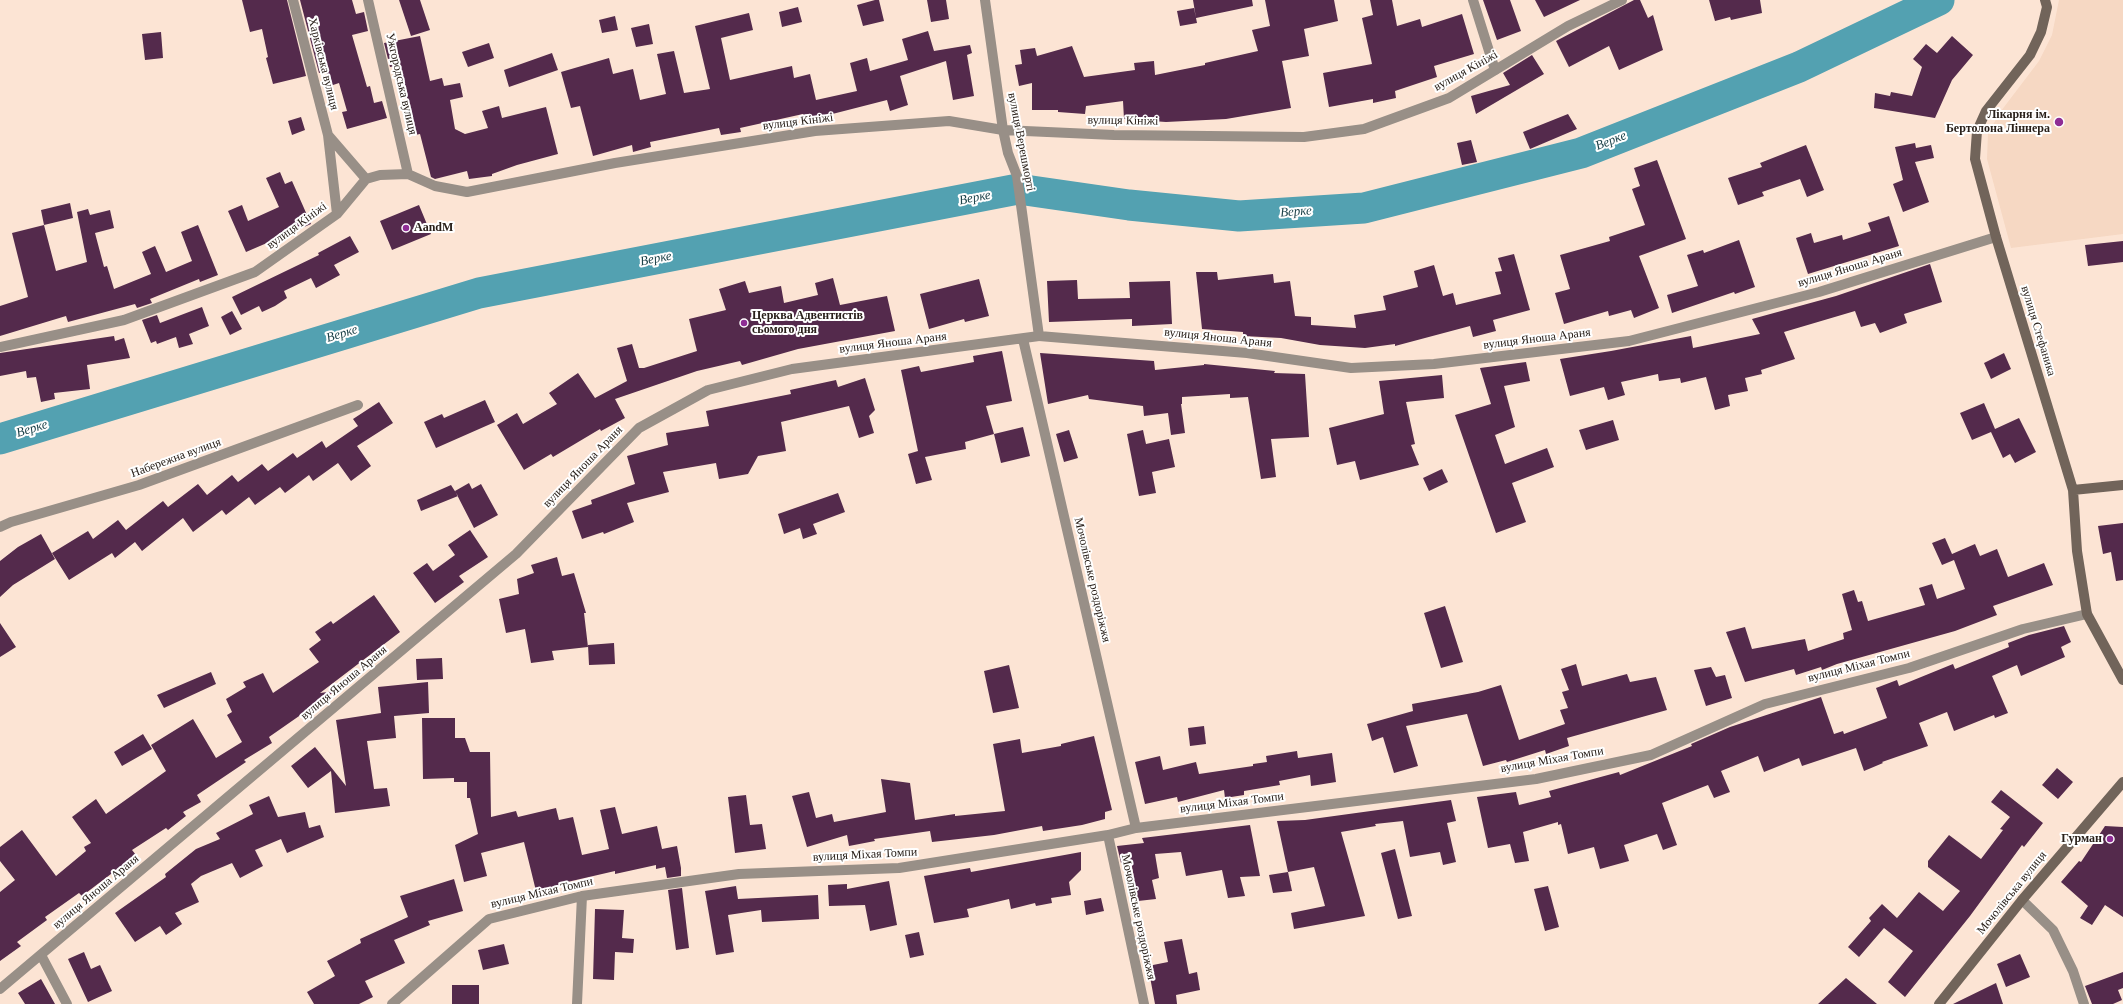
<!DOCTYPE html>
<meta charset="utf-8">
<style>
body{margin:0}
canvas{display:block;background:#fce4d4}
</style>
<canvas width="2123" height="1004"></canvas>
<script>
const ctx = document.querySelector('canvas').getContext('2d');
ctx.lineJoin = 'round';
function paint(path, color) { ctx.fillStyle = color; ctx.fill(path, 'evenodd'); }
const shape = rows => new Path2D(rows.map(r => 'M' + r).join(''));
function stroke(path, color, width, dash) { ctx.strokeStyle = color; ctx.lineWidth = width; ctx.lineCap = dash ? 'butt' : 'round'; ctx.setLineDash(dash || []); ctx.stroke(path); }
function write(font, color, halo, rows, align = 'center') {
  ctx.font = font + ' "Times New Roman",serif'; ctx.lineWidth = 4; ctx.setLineDash([]); ctx.textBaseline = 'middle'; ctx.strokeStyle = halo; ctx.fillStyle = color; for (const [text, x, y, turn = 0] of rows) {
    ctx.save(); ctx.translate(x, y); ctx.rotate((+turn || 0) * Math.PI / 180); ctx.textAlign = isNaN(turn) ? turn : align; if (halo) ctx.strokeText(text, 0, 0); ctx.fillText(text, 0, 0); ctx.restore();
  }
}
paint(shape([
 [2059,0,2123,0,2123,234,2011,248,1987,159,1988,133,2001,111,2039,61,2052,35]
]), '#f6d8c3');
stroke(shape([
 [0,439,479,293,1018,189,1129,205,1239,216,1364,208,1581,153,1799,67,1939,0]
]), '#53a1b1', 31);
paint(shape([
 [242,0,287,0,306,76,273,84,266,58,268,57,262,29,250,32],
 [300,0,352,0,356,14,364,12,368,31,352,35,367,87,370,86,374,103,382,101,387,118,347,129,342,112,347,111,339,83,330,86,326,71,319,73],
 [399,0,420,0,430,30,411,36],
 [875,0,879,0,884,21,863,26,857,5],
 [927,0,946,0,949,19,931,22],
 [1193,0,1252,0,1253,6,1196,18],
 [1265,0,1334,0,1338,21,1304,29,1309,56,1282,61,1291,108,1226,119,1166,122,1124,119,1123,101,1086,106,1085,114,1058,112,1058,110,1032,110,1032,83,1019,86,1015,65,1022,64,1020,50,1035,48,1037,56,1072,46,1084,77,1135,70,1134,63,1154,61,1155,75,1205,65,1205,63,1258,51,1252,30,1270,26],
 [1370,0,1392,0,1397,26,1420,19,1422,27,1462,14,1474,54,1434,66,1437,77,1395,91,1396,98,1373,103,1373,99,1329,107,1323,73,1372,64,1362,18,1373,15],
 [1483,0,1510,0,1521,31,1497,40],
 [1535,0,1580,0,1544,17],
 [1634,0,1640,0,1648,18,1653,15,1663,50,1619,70,1609,46,1569,67,1556,41],
 [1709,0,1760,0,1762,13,1731,20,1730,17,1715,21],
 [798,7,802,22,782,27,779,12],
 [1194,8,1197,23,1180,26,1177,11],
 [749,13,753,30,721,38,730,80,792,66,794,78,810,74,816,100,857,91,850,63,867,58,870,71,908,60,902,39,928,31,934,51,970,45,972,53,967,55,974,96,953,100,946,61,900,76,908,105,890,111,887,100,805,121,803,114,740,128,741,132,721,135,719,128,650,142,651,147,633,152,632,145,593,156,580,106,571,108,561,72,609,58,613,74,633,69,640,100,666,94,657,54,674,51,684,93,710,89,695,26],
 [615,16,618,30,602,33,599,20],
 [649,24,653,44,636,47,631,28],
 [161,32,163,58,145,60,142,34],
 [420,36,430,81,442,78,444,86,460,83,463,97,450,100,455,129,465,134,488,128,482,111,499,106,502,118,546,107,558,154,517,165,492,174,492,176,469,179,467,171,435,179,431,177,420,134,415,135,400,65,390,67,384,43],
 [1952,36,1973,55,1952,80,1935,118,1874,108,1875,93,1890,96,1891,92,1912,96,1922,67,1913,59,1926,44,1937,53],
 [489,43,494,58,468,67,462,52],
 [552,53,558,70,509,87,504,70],
 [1532,55,1544,74,1476,114,1471,96,1510,85,1503,73],
 [1568,114,1577,129,1530,149,1523,132],
 [301,117,305,130,292,135,288,121],
 [1471,140,1477,162,1462,165,1457,143],
 [1915,143,1916,148,1931,145,1934,158,1915,162,1929,202,1903,212,1893,184,1903,180,1895,147],
 [1806,145,1824,190,1807,197,1800,179,1762,192,1764,196,1738,205,1728,178,1762,167,1760,163],
 [1657,160,1686,239,1639,256,1659,308,1634,318,1631,310,1609,316,1608,311,1564,324,1555,293,1570,289,1560,255,1610,241,1609,237,1645,225,1632,189,1640,186,1634,168],
 [280,172,285,184,292,181,311,224,246,252,228,211,242,205,248,221,279,207,266,178],
 [70,203,73,218,44,225,41,210],
 [419,205,431,234,392,250,380,221],
 [88,209,90,215,110,210,114,228,95,233,104,267,107,266,114,289,151,274,142,252,155,246,166,272,192,261,181,232,198,225,218,275,200,282,199,279,150,299,152,303,137,308,135,304,68,322,66,316,0,336,0,306,28,297,12,233,44,225,56,271,87,262,77,212],
 [1889,216,1899,246,1808,274,1796,238,1811,233,1814,243,1842,235,1843,240,1871,231,1868,223],
 [350,236,359,252,334,265,340,275,316,288,311,278,284,291,287,298,275,306,262,312,259,306,241,315,232,297,319,255,318,253],
 [1739,240,1755,287,1735,294,1734,292,1672,313,1667,295,1698,286,1687,255,1703,250,1704,253],
 [2123,241,2123,262,2088,266,2085,245],
 [1514,254,1530,310,1493,320,1496,331,1473,337,1470,326,1395,346,1395,344,1365,348,1320,345,1281,338,1243,336,1243,332,1202,329,1196,272,1217,272,1218,280,1273,274,1274,283,1290,281,1295,316,1311,317,1311,325,1356,328,1354,315,1386,310,1383,296,1418,287,1414,271,1434,265,1443,296,1453,293,1456,305,1501,294,1495,272,1502,271,1498,258],
 [1930,264,1942,302,1904,314,1907,323,1880,333,1875,323,1861,327,1855,311,1784,332,1795,359,1761,370,1762,374,1745,378,1748,391,1728,395,1730,406,1715,410,1706,377,1681,383,1680,378,1659,381,1658,374,1621,382,1625,395,1608,400,1604,387,1570,396,1560,359,1611,351,1691,336,1693,348,1760,334,1752,319,1836,296],
 [833,278,840,305,887,296,895,331,798,349,742,365,740,361,697,371,615,399,625,418,601,431,600,429,553,457,551,454,524,470,497,425,517,413,523,424,557,404,549,393,578,373,595,398,627,381,617,348,632,344,639,368,644,368,697,351,689,319,726,310,719,289,745,281,749,293,781,286,784,303,818,295,815,283],
 [979,279,989,316,965,322,964,319,929,329,920,294],
 [1077,280,1078,299,1130,298,1129,282,1170,281,1172,324,1132,326,1132,319,1049,322,1047,281],
 [202,307,209,326,189,334,193,344,179,348,176,337,157,344,156,341,151,343,142,320,157,315,160,323],
 [232,311,242,329,230,335,221,317],
 [114,336,115,341,124,338,130,358,87,365,90,389,54,393,55,399,41,402,36,377,27,378,26,371,0,376,0,353],
 [1002,351,1012,401,986,406,994,434,965,442,966,449,925,457,932,480,916,484,908,454,918,451,901,370,919,366,921,372,974,362,973,356],
 [1040,353,1154,361,1155,370,1204,365,1204,364,1275,371,1274,373,1305,374,1309,437,1271,439,1276,477,1261,479,1248,397,1230,398,1230,394,1182,397,1182,404,1181,404,1185,433,1171,435,1168,413,1144,416,1143,406,1089,399,1088,395,1048,404],
 [2004,353,2011,369,1991,379,1984,363],
 [1526,362,1530,381,1504,386,1515,427,1495,435,1505,464,1547,448,1554,467,1512,483,1526,522,1496,533,1455,415,1491,404,1480,368],
 [1442,375,1444,398,1406,402,1415,444,1411,445,1419,465,1360,480,1355,461,1337,465,1329,428,1384,414,1379,381],
 [865,378,875,410,869,416,874,433,859,438,849,406,781,422,786,451,758,456,748,474,719,479,716,463,663,472,669,492,627,503,634,522,604,534,603,532,582,539,572,511,592,504,591,500,635,484,627,456,668,445,666,433,709,426,706,411,791,394,790,390,836,380,838,387],
 [485,400,495,422,436,448,424,422,442,414,444,418],
 [379,402,393,423,357,446,371,466,351,481,338,463,313,481,309,475,285,493,280,487,255,505,249,497,226,515,222,510,193,532,183,518,142,551,135,542,115,558,112,553,69,580,52,553,88,531,93,539,118,520,126,530,163,501,168,507,198,484,207,495,232,475,238,482,262,464,268,471,293,453,297,458,322,441,326,448,358,426,353,419],
 [1984,403,1995,429,2019,418,2036,452,2015,463,2010,454,2003,458,1991,432,1972,440,1960,413],
 [1613,420,1619,440,1586,450,1579,430],
 [1023,427,1030,456,1001,463,994,434],
 [1069,430,1078,458,1064,462,1056,434],
 [1143,430,1146,444,1169,439,1175,467,1152,472,1156,493,1139,496,1127,434],
 [1442,469,1448,482,1429,491,1423,478],
 [469,483,472,489,481,484,498,515,474,528,455,491],
 [451,485,458,496,421,511,417,500],
 [838,493,845,512,813,524,817,534,803,539,800,528,784,534,778,514],
 [2123,523,2123,580,2116,581,2111,552,2103,554,2098,526],
 [470,530,488,557,459,576,464,582,435,603,413,573,427,563,433,571,455,555,448,545],
 [41,534,55,559,13,585,0,597,0,561,18,547],
 [1945,538,1952,554,1975,544,1980,556,1997,549,2008,577,2044,563,2053,585,1993,606,1997,615,1955,631,1837,664,1822,670,1821,667,1796,675,1794,669,1745,682,1726,632,1745,627,1752,649,1805,639,1808,651,1844,639,1843,633,1852,630,1842,594,1854,590,1858,602,1862,601,1868,621,1925,605,1919,588,1932,584,1937,599,1965,589,1954,560,1942,565,1932,543],
 [557,557,562,576,574,573,586,613,584,613,588,647,552,651,554,660,531,663,525,629,506,633,499,599,519,594,517,579,534,573,531,565],
 [374,595,400,632,320,693,335,691,269,737,272,743,244,760,246,762,197,795,201,802,183,812,186,816,168,830,166,828,132,850,136,855,82,896,79,893,45,917,47,920,17,942,21,946,0,961,0,892,15,880,0,861,0,847,22,830,56,876,86,851,84,847,91,843,72,817,96,799,106,814,166,771,151,745,193,719,216,758,242,742,227,715,232,712,226,699,246,687,243,682,263,673,273,693,319,662,309,649,321,640,315,632,331,621,333,624],
 [1445,606,1463,662,1441,668,1424,613],
 [0,623,16,647,0,657],
 [2064,626,2071,642,2061,647,2065,657,2021,676,2017,665,1992,676,2008,713,1995,718,1994,715,1954,731,1947,712,1919,723,1928,746,1882,762,1883,763,1864,771,1856,748,1802,766,1799,758,1764,772,1758,756,1721,771,1730,792,1714,798,1708,785,1662,803,1677,845,1663,850,1657,834,1624,845,1629,861,1600,869,1594,847,1568,854,1561,824,1558,825,1558,822,1523,832,1529,861,1515,863,1510,844,1488,848,1477,797,1516,792,1519,805,1551,797,1549,791,1619,772,1620,775,1692,746,1691,744,1730,727,1821,697,1834,734,1843,731,1844,734,1887,718,1876,688,1897,680,1899,686,1953,664,1955,669,2009,647,2008,643,2029,635],
 [614,643,615,664,589,665,588,645],
 [442,658,443,679,417,680,416,659],
 [1576,664,1582,686,1627,674,1630,682,1656,677,1667,710,1567,738,1569,746,1546,754,1545,750,1507,762,1506,760,1483,766,1467,714,1406,726,1418,766,1394,773,1383,737,1372,741,1367,724,1413,711,1412,704,1478,692,1501,685,1519,740,1565,724,1560,710,1568,708,1562,692,1569,690,1561,669],
 [1009,665,1019,708,993,713,984,671],
 [1711,667,1716,677,1725,675,1732,698,1706,706,1694,670],
 [211,672,216,684,164,708,157,695],
 [428,682,429,713,394,716,396,738,367,741,374,789,387,788,390,806,335,813,331,771,308,788,291,766,315,747,346,786,336,720,381,713,378,687],
 [422,718,455,718,455,738,465,738,470,752,490,752,491,817,516,811,518,817,556,808,559,820,573,817,582,855,609,849,600,810,615,807,622,834,657,826,662,849,677,846,681,868,681,876,667,878,665,867,656,869,656,865,615,874,615,871,563,883,563,884,536,891,524,842,481,853,487,876,464,882,455,845,478,834,470,798,467,798,467,782,454,782,454,778,423,779],
 [1204,726,1206,744,1190,746,1188,728],
 [143,734,152,749,122,766,114,752],
 [1094,736,1112,810,1105,812,1105,819,1082,825,1043,831,1042,826,994,835,932,842,930,831,874,839,875,841,849,846,847,835,807,847,792,796,809,792,816,818,832,814,834,822,886,812,881,779,910,783,915,820,955,814,955,816,1005,811,993,744,1020,739,1022,753,1061,746,1061,744],
 [1297,751,1298,758,1332,753,1336,782,1311,786,1310,775,1279,781,1280,785,1244,791,1244,795,1225,798,1224,790,1178,802,1177,797,1145,804,1135,762,1160,756,1163,770,1196,762,1199,774,1253,766,1253,764,1267,762,1266,756],
 [2057,768,2073,782,2058,799,2042,785],
 [2001,790,2043,823,2024,847,2022,845,1970,916,1905,997,1888,982,1913,951,1884,928,1859,957,1848,947,1871,921,1869,918,1882,904,1897,918,1919,892,1943,911,1960,891,1928,867,1928,861,1949,835,1981,859,2003,830,2000,829,2010,817,1991,802],
 [746,795,750,825,762,824,766,849,735,853,728,797],
 [269,796,278,817,305,812,309,828,320,825,324,837,287,853,281,839,255,850,263,866,240,878,232,863,201,876,191,884,199,902,175,913,182,924,166,935,160,926,135,942,115,913,166,877,165,874,196,849,220,839,216,833,253,814,249,805],
 [1451,800,1456,821,1447,823,1456,862,1443,865,1440,852,1410,857,1403,821,1375,824,1376,826,1341,832,1365,916,1294,929,1291,913,1325,906,1314,867,1288,872,1277,821,1305,820],
 [1250,825,1260,876,1240,877,1245,896,1228,898,1222,870,1186,876,1181,852,1155,854,1159,878,1152,880,1156,899,1138,901,1131,861,1121,863,1117,846,1144,843,1142,838],
 [2105,826,2123,827,2123,917,2105,905,2092,925,2080,918,2088,906,2061,882,2079,861,2081,862],
 [1395,849,1412,916,1398,919,1381,853],
 [1081,852,1081,870,1069,882,1071,895,1051,898,1052,903,1036,906,1035,903,1011,909,1009,899,967,909,969,917,934,923,924,876,970,868,971,872],
 [1288,872,1292,891,1273,893,1269,875],
 [454,879,463,911,428,921,430,925,394,940,405,963,365,981,373,997,359,1004,314,1004,307,992,335,976,327,961,361,943,360,939,408,917,400,896],
 [889,881,897,925,870,931,865,905,829,906,828,885,847,884,847,889],
 [736,886,738,899,818,895,819,919,762,922,761,910,728,915,734,952,716,955,705,891],
 [1548,886,1559,927,1545,931,1534,889],
 [682,888,689,948,676,950,668,890],
 [1101,898,1104,911,1086,915,1084,901],
 [595,909,624,910,622,938,634,939,633,953,615,952,614,980,593,979],
 [919,932,924,955,910,958,905,935],
 [1182,939,1189,974,1197,972,1200,990,1176,995,1177,1004,1155,1004,1148,966,1168,962,1164,942],
 [504,944,509,964,483,970,478,950],
 [84,952,91,969,100,965,112,991,88,1002,68,959],
 [2020,954,2030,977,2006,987,1997,964],
 [2123,972,2123,988,2118,990,2122,1000,2113,1004,2092,1004,2085,986],
 [1846,978,1877,1004,1818,1004],
 [41,979,55,1004,25,1004,18,993],
 [1996,983,2003,1004,1953,1004],
 [452,985,479,985,479,1004,452,1004]
]), '#542a4c');
stroke(shape([
 [293,0,328,135,366,179],
 [368,0,408,174],
 [1473,0,1495,70],
 [328,135,337,214],
 [1023,339,1136,828],
 [0,347,124,320,255,272,337,214,366,179,380,175,408,174,435,186,467,192,615,163,815,131,949,121,1003,130],
 [0,527,11,522,139,485,358,405],
 [1108,835,1144,1004],
 [2022,900,2053,930,2073,971,2084,1004],
 [41,955,67,1004],
 [0,989,516,554,639,428,708,390,792,369,1039,336],
 [392,1004,489,919,582,896,739,874,899,868,1108,835,1136,828,1536,779,1651,755,1765,704,1909,668,2023,629,2087,614],
 [577,1004,582,896]
]), '#988f87', 10);
stroke(shape([
 [985,0,1003,130,1008,153,1017,176,1039,336,1247,353,1351,368,1434,364,1629,341,1819,292,1996,237],
 [1003,130,1114,135,1304,137,1364,129,1449,98,1568,26,1622,0]
]), '#988f87', 10);
stroke(shape([
 [2045,0,2047,7,2041,32,2030,55,1986,111,1977,131,1975,159,1996,237,2073,490,2077,551,2087,614,2123,680],
 [2073,490,2123,485],
 [1939,1004,2022,900,2123,782]
]), '#71645a', 10);
for (const [x, y, r, color] of [
 [2059,122,5,"#8f2d95"],
 [406,228,4,"#8f2d95"],
 [744,323,4,"#8f2d95"],
 [2110,839,4,"#8f2d95"]
]) { const dot = new Path2D(); dot.arc(x, y, r, 0, 2 * Math.PI); ctx.fillStyle = color; ctx.fill(dot); stroke(dot, '#fff', 1.5); }
write('12px', '#29201a', '#fff', [
 ["Харківська вулиця",323,64,76],
 ["вулиця Кініжі",1466,71,-29],
 ["Ужгородська вулиця",401,84,77],
 ["вулиця Кініжі",1123,121,1],
 ["вулиця Кініжі",798,122,-7],
 ["вулиця Верешморті",1021,142,79],
 ["вулиця Кініжі",297,226,-36],
 ["вулиця Яноша Араня",1850,268,-17],
 ["вулиця Стефаника",2038,331,73],
 ["вулиця Яноша Араня",1218,338,6],
 ["вулиця Яноша Араня",1537,339,-7],
 ["вулиця Яноша Араня",893,343,-7],
 ["Набережна вулиця",176,458,-20],
 ["вулиця Яноша Араня",583,467,-46],
 ["Мочолівське роздоріжжя",1092,580,77],
 ["вулиця Міхая Томпи",1859,666,-14],
 ["вулиця Яноша Араня",344,683,-40],
 ["вулиця Міхая Томпи",1552,760,-10],
 ["вулиця Міхая Томпи",1232,803,-7],
 ["вулиця Міхая Томпи",865,855,-3],
 ["вулиця Яноша Араня",96,892,-40],
 ["вулиця Міхая Томпи",542,893,-13],
 ["Мочолівська вулиця",2012,893,-51],
 ["Мочолівське роздоріжжя",1138,917,78]
]);
write('bold 12px', '#29201a', '#fff', [
 ["Лікарня ім.",2050,115],
 ["Бертолона Ліннера",2050,129],
 ["AandM",414,228,"left"],
 ["Церква Адвентистів",752,316,"left"],
 ["сьомого дня",752,330,"left"],
 ["Гурман",2102,839]
], 'right');
write('italic 13px', '#1d4249', '#fff', [
 ["Верке",1611,141,-22],
 ["Верке",975,198,-11],
 ["Верке",1296,212,-4],
 ["Верке",656,259,-11],
 ["Верке",342,334,-17],
 ["Верке",32,429,-17]
]);
</script>
